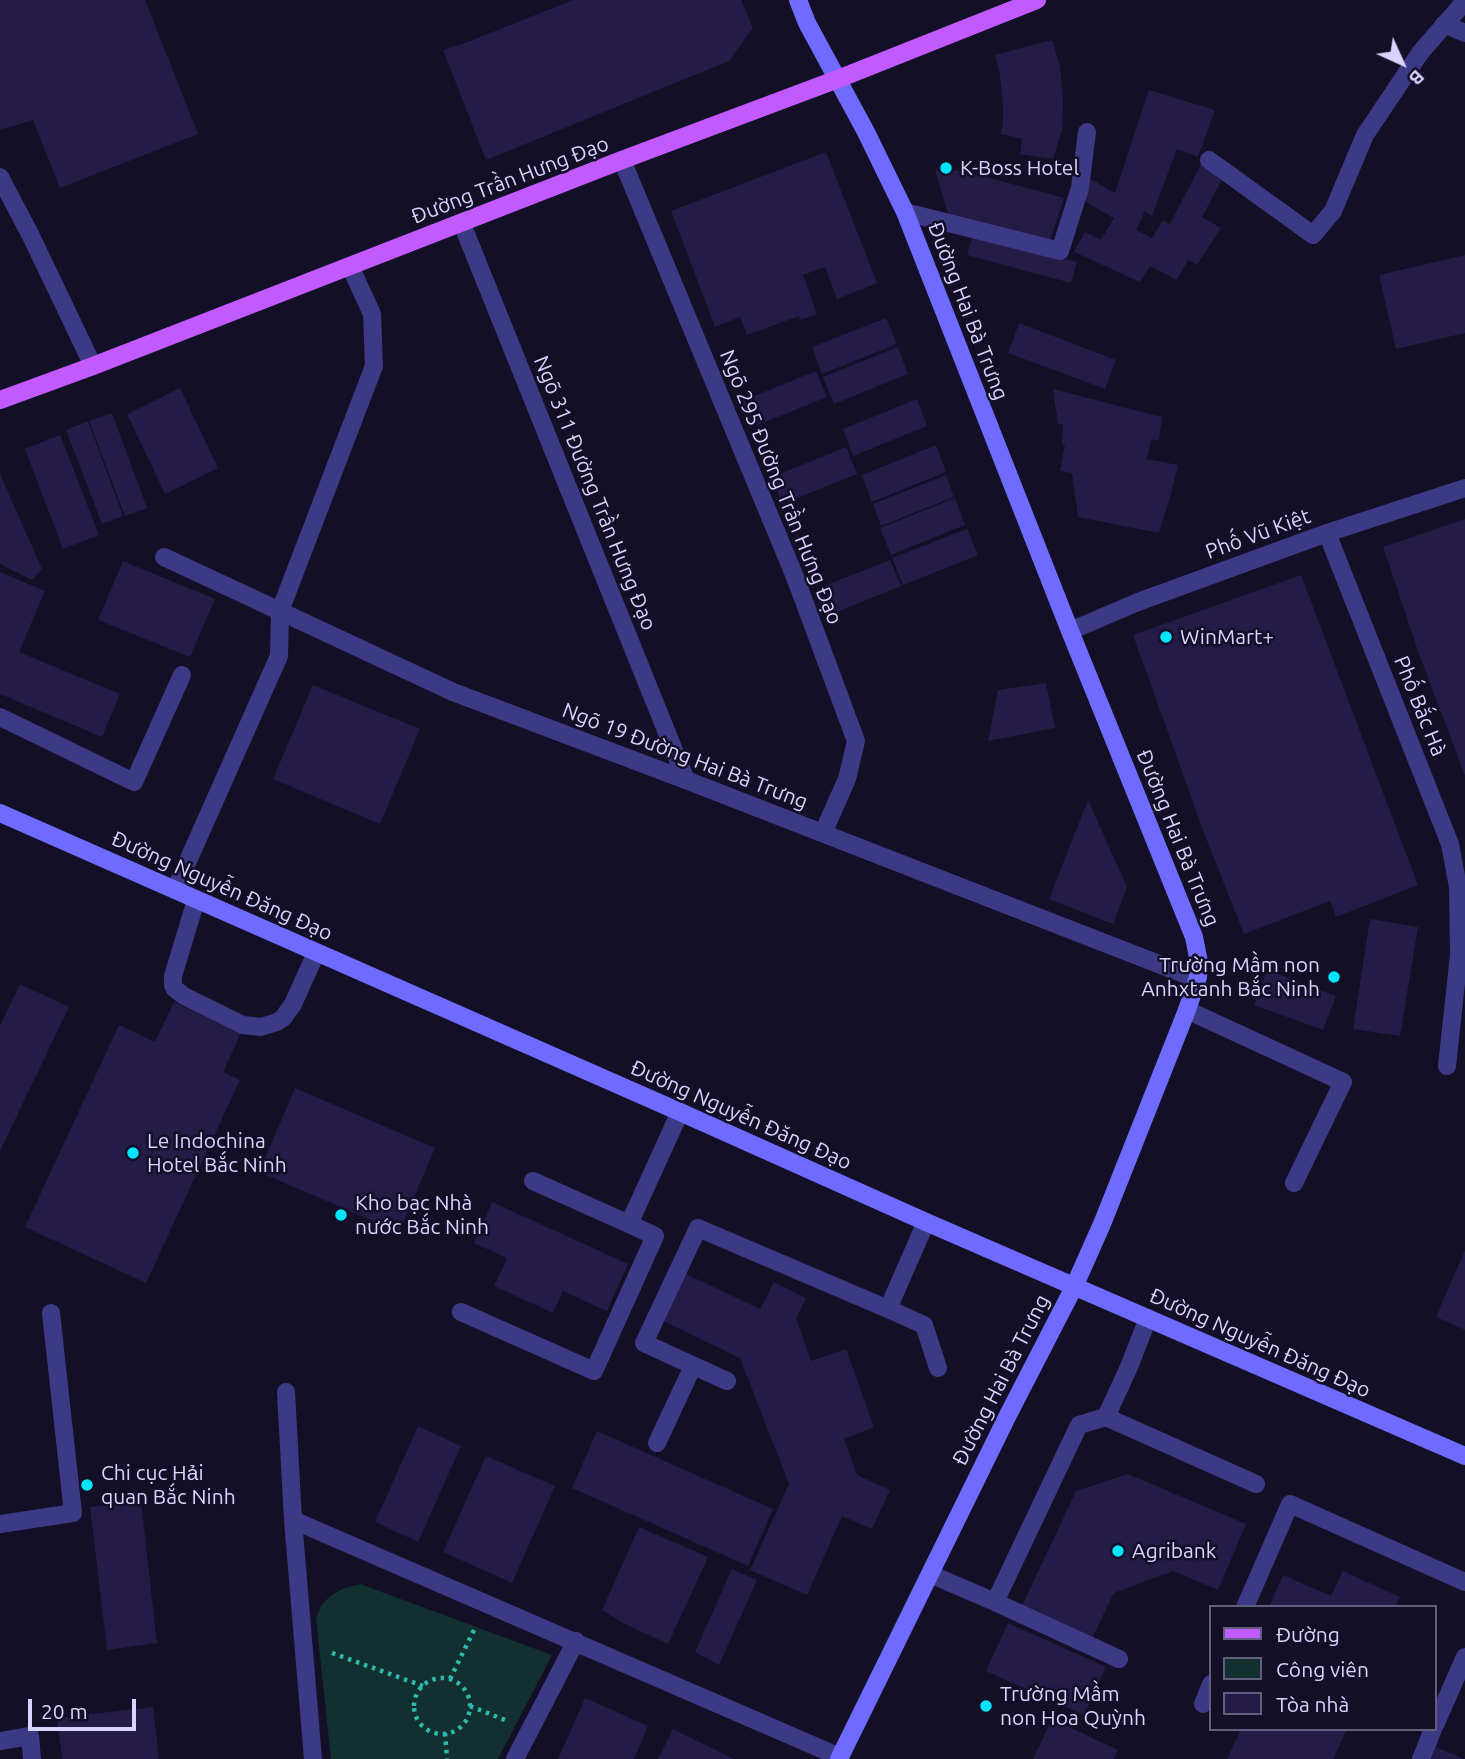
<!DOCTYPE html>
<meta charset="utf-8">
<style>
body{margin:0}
#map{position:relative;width:1465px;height:1759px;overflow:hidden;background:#130f26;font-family:Ubuntu,sans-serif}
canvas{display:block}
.legend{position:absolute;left:1209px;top:1605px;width:228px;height:126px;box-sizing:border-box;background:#130f26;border:2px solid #625e7d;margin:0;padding:9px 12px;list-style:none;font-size:21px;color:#d9d4ff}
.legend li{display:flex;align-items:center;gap:14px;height:35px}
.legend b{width:35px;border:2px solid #625e7d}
.north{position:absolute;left:1367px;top:28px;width:70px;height:70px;-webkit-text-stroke:5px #130f26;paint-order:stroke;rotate:135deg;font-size:19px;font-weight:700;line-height:28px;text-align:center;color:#d9d4ff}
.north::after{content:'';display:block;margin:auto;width:24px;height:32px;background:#d9d4ff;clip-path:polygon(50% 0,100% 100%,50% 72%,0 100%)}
.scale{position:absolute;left:28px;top:1699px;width:108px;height:32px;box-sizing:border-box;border:4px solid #d9d4ff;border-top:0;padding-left:9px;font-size:21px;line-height:24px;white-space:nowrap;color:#d9d4ff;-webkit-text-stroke:5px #130f26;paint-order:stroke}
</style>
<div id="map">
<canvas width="1465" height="1759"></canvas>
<ul class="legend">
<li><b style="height:9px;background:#c25bff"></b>Đường</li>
<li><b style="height:19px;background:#12302f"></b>Công viên</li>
<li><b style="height:19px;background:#241b47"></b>Tòa nhà</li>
</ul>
<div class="north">B</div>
<div class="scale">20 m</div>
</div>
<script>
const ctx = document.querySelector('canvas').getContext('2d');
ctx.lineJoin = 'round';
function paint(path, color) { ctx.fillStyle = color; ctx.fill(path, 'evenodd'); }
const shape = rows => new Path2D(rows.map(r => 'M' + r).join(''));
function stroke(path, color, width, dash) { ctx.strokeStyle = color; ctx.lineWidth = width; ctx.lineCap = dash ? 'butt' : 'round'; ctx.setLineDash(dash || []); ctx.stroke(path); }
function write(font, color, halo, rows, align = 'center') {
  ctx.font = font + ' Ubuntu,sans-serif'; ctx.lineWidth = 5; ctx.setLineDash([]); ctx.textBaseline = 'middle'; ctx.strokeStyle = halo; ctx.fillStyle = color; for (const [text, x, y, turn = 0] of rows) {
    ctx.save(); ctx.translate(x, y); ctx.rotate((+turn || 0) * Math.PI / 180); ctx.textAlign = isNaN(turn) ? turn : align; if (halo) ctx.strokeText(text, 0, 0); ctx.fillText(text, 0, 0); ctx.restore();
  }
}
paint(shape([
 [360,1584,552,1655,498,1759,331,1759,316,1618,321,1606,329,1597,342,1589]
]), '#12302f');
paint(shape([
 [0,0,145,0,198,134,60,188,33,120,0,130],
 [573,0,741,0,753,28,729,61,486,160,443,50,465,43],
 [1052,40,1060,66,1063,103,1062,130,1053,159,1020,154,1022,139,1001,134,1003,123,1003,105,999,69,995,55],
 [1149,90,1215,110,1198,157,1177,149,1152,216,1145,211,1136,230,1152,238,1163,220,1170,224,1205,156,1227,170,1202,217,1221,228,1197,265,1188,260,1177,280,1150,266,1140,282,1074,252,1085,232,1101,240,1114,218,1079,198,1087,177,1115,193],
 [826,152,877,283,837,299,825,267,803,275,817,314,800,320,799,316,747,335,740,317,715,327,671,211],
 [935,170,964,171,1064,198,1048,246,952,227],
 [973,235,1077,262,1071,283,967,255],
 [1465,255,1465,333,1396,349,1379,275],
 [886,318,897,344,822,374,812,347],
 [1019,323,1116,360,1105,389,1008,353],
 [898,347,908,374,834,404,823,377],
 [816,371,827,397,753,427,742,401],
 [180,388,218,468,165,494,127,414],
 [1053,389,1162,417,1159,441,1151,439,1147,459,1178,465,1171,494,1159,533,1078,517,1072,473,1060,471,1065,444,1062,444,1063,425,1058,424],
 [917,399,927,426,853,456,843,429],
 [112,413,147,508,125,516,89,421],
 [88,421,123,516,102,524,66,430],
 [60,435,99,535,63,549,25,449],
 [936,445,946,472,872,502,862,475],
 [846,447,857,474,782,504,772,477],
 [0,474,42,569,32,580,0,564],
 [946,475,954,497,881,526,873,504],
 [955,498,965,525,891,555,880,528],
 [1465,519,1465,776,1418,651,1383,547],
 [967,529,978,555,903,585,892,558],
 [890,560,901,586,827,616,816,589],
 [123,561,215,599,190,657,98,620],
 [0,572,45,591,19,652,120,694,102,737,0,694],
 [1301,575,1418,885,1336,917,1330,901,1244,934,1204,833,1133,635],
 [1046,683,1055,728,988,741,998,690],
 [313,685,420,729,380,824,273,779],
 [1088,800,1127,887,1113,924,1049,899],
 [1370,919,1418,927,1400,1036,1353,1029],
 [1267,970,1336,996,1323,1030,1254,1005],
 [20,984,69,1007,0,1151,0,1026],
 [174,1002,241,1033,223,1072,240,1080,146,1283,25,1227,119,1025,155,1042],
 [295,1088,435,1148,399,1232,259,1172],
 [492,1202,628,1264,607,1311,563,1291,553,1313,494,1286,507,1258,474,1243],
 [1465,1250,1465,1330,1436,1317],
 [682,1272,760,1309,774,1282,806,1298,796,1318,811,1361,846,1349,874,1427,844,1439,857,1475,890,1490,872,1529,842,1516,807,1595,750,1570,789,1484,740,1358,659,1319],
 [418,1426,461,1446,418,1542,375,1522],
 [597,1431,773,1509,748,1566,572,1488],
 [486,1456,555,1486,512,1583,443,1552],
 [1128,1474,1246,1524,1218,1590,1173,1571,1114,1593,1091,1640,1021,1608,1076,1491],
 [141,1501,157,1643,107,1650,90,1507],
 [639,1527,708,1557,668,1644,623,1623,602,1610],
 [732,1569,757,1580,719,1665,695,1652],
 [1343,1571,1400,1597,1395,1607,1269,1607,1283,1575,1331,1596],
 [1008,1623,1106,1667,1084,1715,986,1671],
 [585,1698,648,1726,634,1759,558,1759],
 [153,1707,159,1759,62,1759,57,1718],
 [1052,1719,1118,1750,1114,1759,1033,1759],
 [673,1729,734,1759,658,1759],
 [1241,1729,1347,1729,1333,1759,1227,1759],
 [1436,1747,1464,1759,1431,1759]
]), '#241b47');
stroke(shape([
 [332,1653,423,1686],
 '414 1706a28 28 0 1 1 56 0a28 28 0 1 1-56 0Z',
 [450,1679,476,1626],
 [470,1706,505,1720],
 [445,1733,447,1759]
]), '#2fb8b0', 4.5, [3.5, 5]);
stroke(shape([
 [1444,24,1465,33],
 [0,177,31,236,93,366],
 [905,212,1060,251,1080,188,1087,132],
 [0,717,134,782,182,675],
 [196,900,173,976,173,985,175,989,184,996,243,1025,261,1027,277,1022,283,1018,293,1004,316,953],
 [1187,1010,1343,1082,1294,1183],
 [533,1181,629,1224,680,1112],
 [926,1222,888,1309,924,1325,938,1368],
 [461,1312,594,1371,655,1236,629,1224],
 [1148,1318,1129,1367,1106,1417,1256,1484],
 [727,1381,644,1343,698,1228,888,1309],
 [1106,1417,1079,1425,995,1602,1119,1659],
 [657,1443,693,1366],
 [0,1524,73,1513,51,1313],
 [930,1574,995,1602],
 [1245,1607,1290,1504,1465,1582],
 [1203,1704,1211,1684],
 [1435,1725,1465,1657],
 [0,1741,30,1736,32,1759],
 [515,1759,576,1641],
 [1421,1759,1433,1729]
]), '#3d3a85', 18);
stroke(shape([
 [622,160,795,577,856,741,847,779,823,833],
 [1209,160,1313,235,1333,211,1365,135,1420,53,1460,7,1464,0],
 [462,224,686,780],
 [1327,533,1450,844,1458,887,1459,955,1447,1066],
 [164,557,453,692,686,780,1197,979],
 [1070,631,1138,602,1327,533,1465,488],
 [175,890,279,656,280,611,374,366,372,314,350,266],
 [286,1392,293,1520,313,1759],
 [293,1520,840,1757]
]), '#3d3a85', 18);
stroke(shape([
 [798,0,807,23,866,132,905,212,1070,631,1194,937,1199,962,1198,977,1187,1010,1102,1224,1074,1287,1008,1415,839,1759],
 [0,813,680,1112,926,1222,1465,1456]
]), '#6f6bff', 18);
stroke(shape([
 [0,400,93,366,622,160,838,79,1037,0]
]), '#c25bff', 18);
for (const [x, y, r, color] of [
 [946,168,7,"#00e5ff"],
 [1166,637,7,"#00e5ff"],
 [1334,977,7,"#00e5ff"],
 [133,1153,7,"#00e5ff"],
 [341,1215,7,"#00e5ff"],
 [87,1485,7,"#00e5ff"],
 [1118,1551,7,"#00e5ff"],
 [986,1706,7,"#00e5ff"]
]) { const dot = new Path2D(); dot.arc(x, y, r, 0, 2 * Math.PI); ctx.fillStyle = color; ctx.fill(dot); stroke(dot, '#130f26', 2.5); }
write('21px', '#d9d4ff', '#130f26', [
 ["K-Boss Hotel",960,168],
 ["WinMart+",1180,637],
 ["Trường Mầm non",1320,965,"right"],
 ["Anhxtanh Bắc Ninh",1320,989,"right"],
 ["Le Indochina",147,1141],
 ["Hotel Bắc Ninh",147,1165],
 ["Kho bạc Nhà",355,1203],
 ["nước Bắc Ninh",355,1227],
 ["Chi cục Hải",101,1473],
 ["quan Bắc Ninh",101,1497],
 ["Agribank",1132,1551],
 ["Trường Mầm",1000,1694],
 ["non Hoa Quỳnh",1000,1718]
], 'left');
write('21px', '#d9d4ff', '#130f26', [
 ["Đường Trần Hưng Đạo",510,180,-21],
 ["Đường Hai Bà Trưng",968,311,69],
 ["Ngõ 295 Đường Trần Hưng Đạo",781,487,68],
 ["Ngõ 311 Đường Trần Hưng Đạo",595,493,68],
 ["Phố Vũ Kiệt",1258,534,-20],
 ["Phố Bắc Hà",1420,706,68],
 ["Ngõ 19 Đường Hai Bà Trưng",685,756,21],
 ["Đường Hai Bà Trưng",1178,838,68],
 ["Đường Nguyễn Đăng Đạo",222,886,24],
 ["Đường Nguyễn Đăng Đạo",741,1115,24],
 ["Đường Nguyễn Đăng Đạo",1260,1343,24],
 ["Đường Hai Bà Trưng",1001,1380,-63]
]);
</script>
